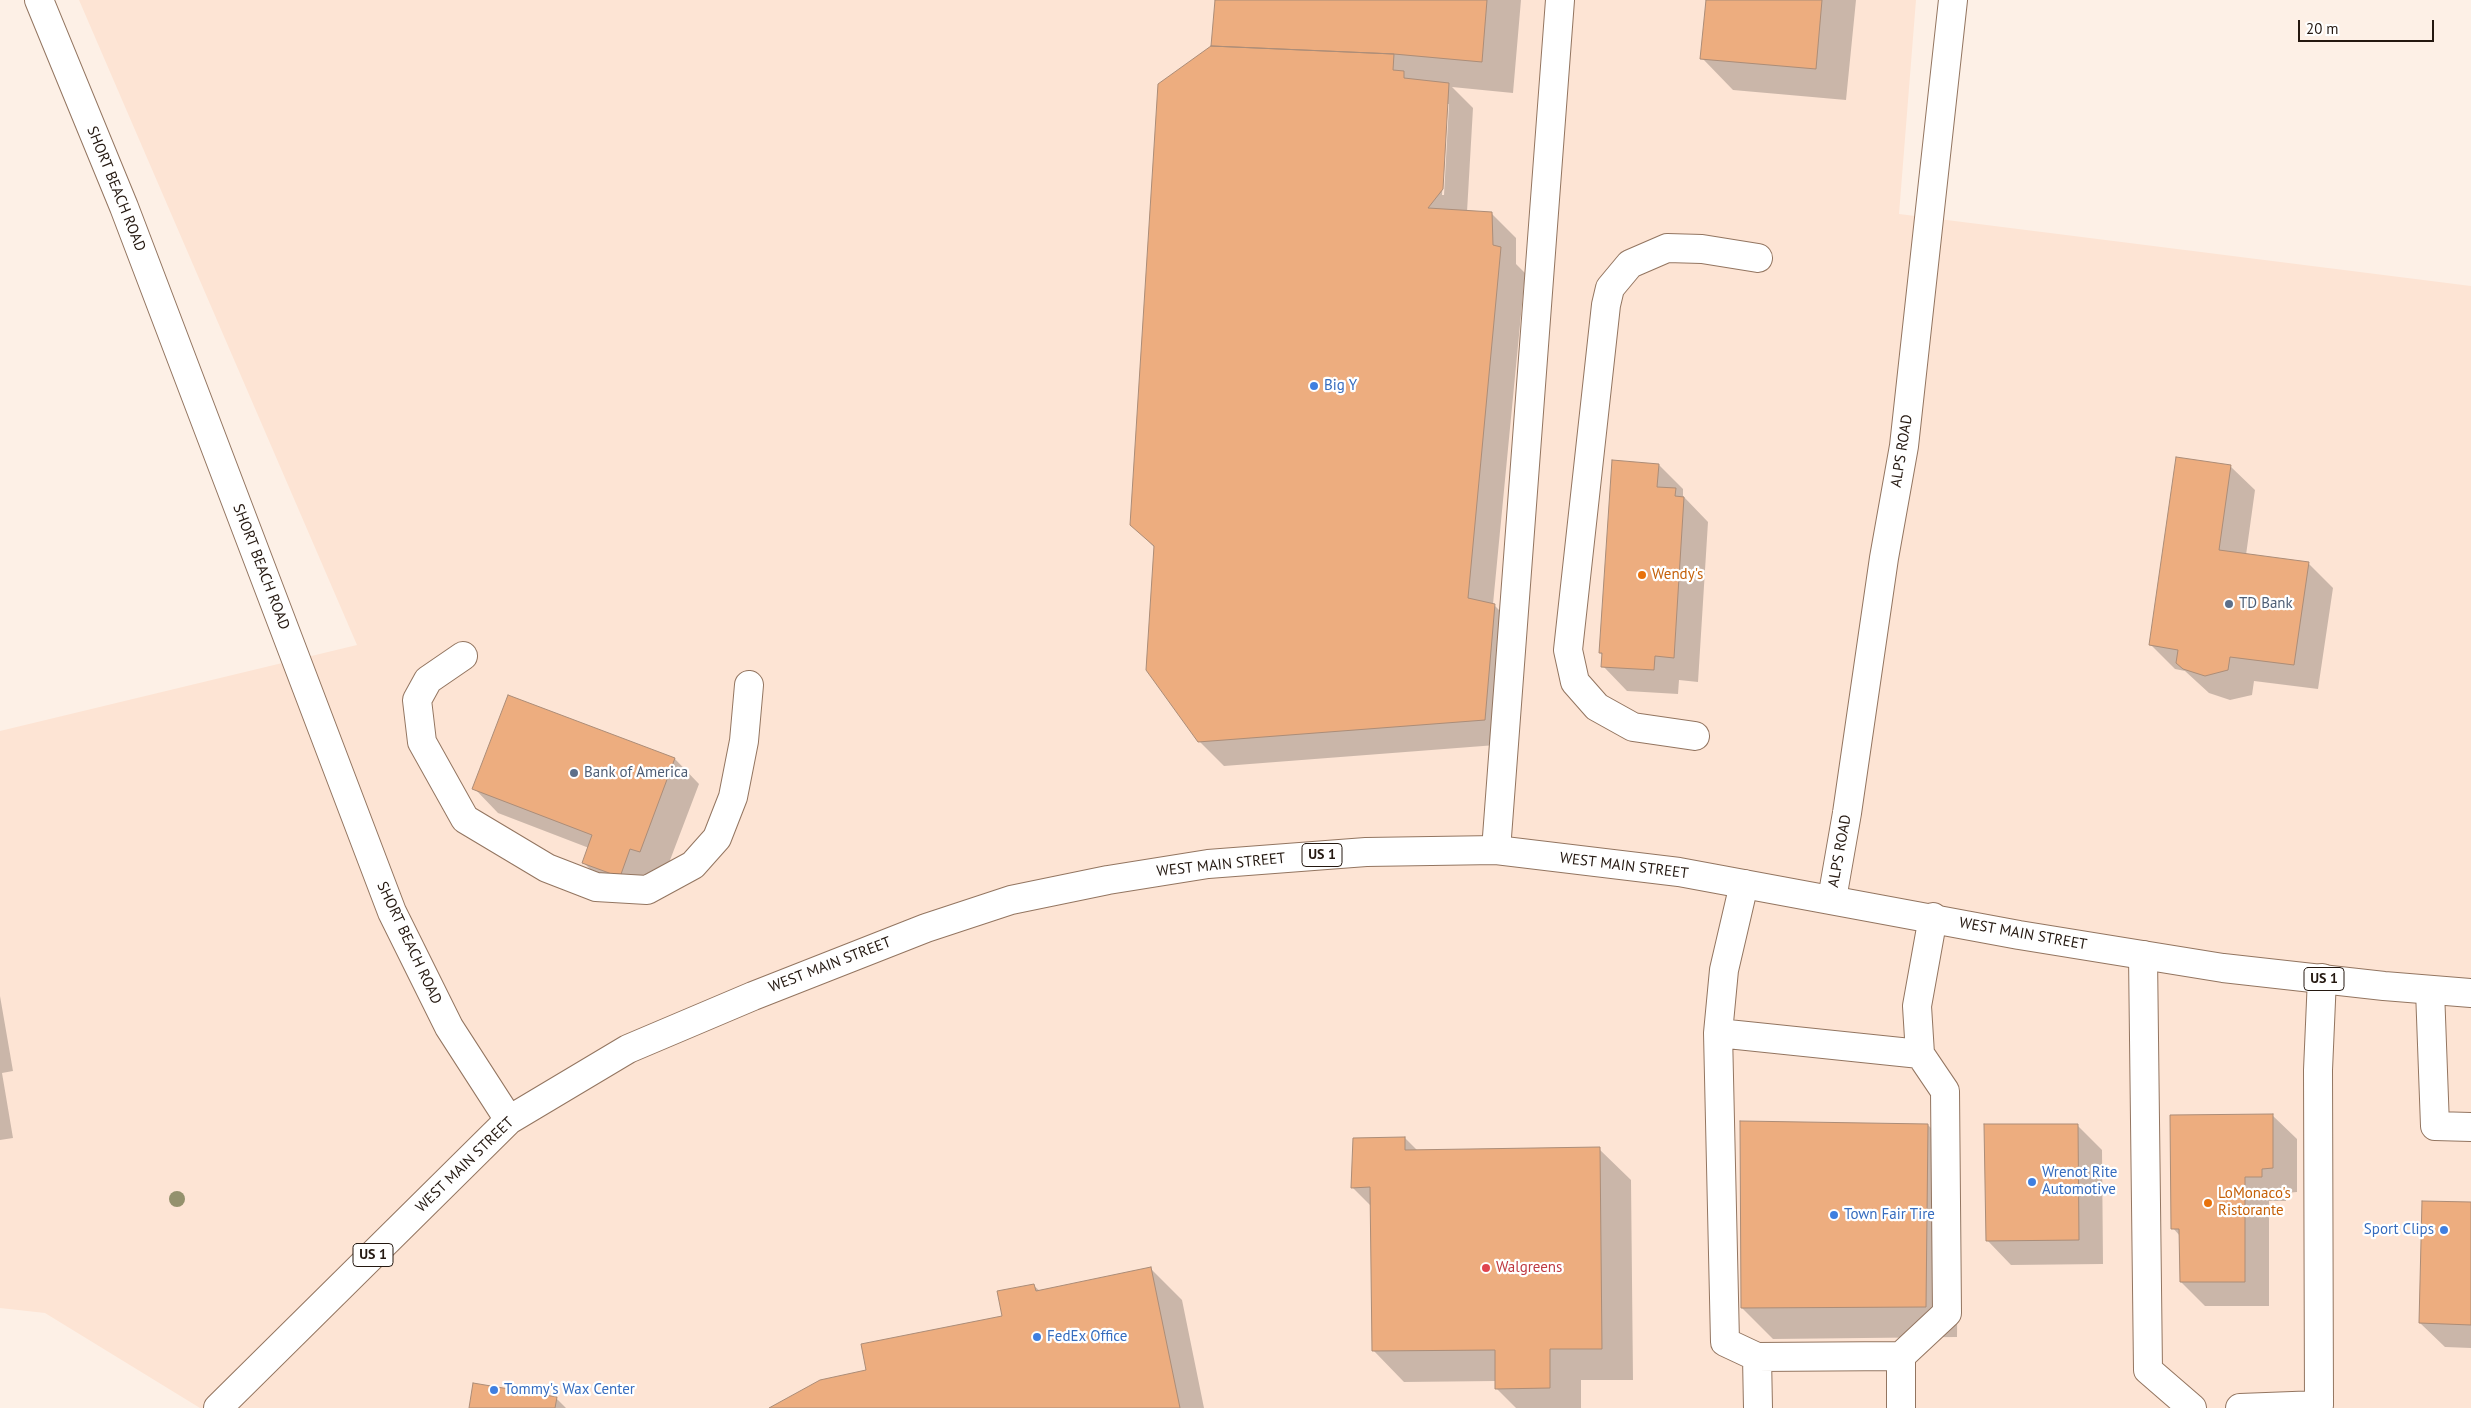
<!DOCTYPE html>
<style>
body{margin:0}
#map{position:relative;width:2471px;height:1408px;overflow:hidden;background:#fdf0e6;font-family:"PT Sans",sans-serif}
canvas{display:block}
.scale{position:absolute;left:2298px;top:20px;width:136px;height:22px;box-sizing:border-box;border:2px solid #241810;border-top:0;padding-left:6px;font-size:15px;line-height:18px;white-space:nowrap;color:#241810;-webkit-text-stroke:4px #fff;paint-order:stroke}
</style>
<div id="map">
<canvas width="2471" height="1408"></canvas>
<div class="scale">20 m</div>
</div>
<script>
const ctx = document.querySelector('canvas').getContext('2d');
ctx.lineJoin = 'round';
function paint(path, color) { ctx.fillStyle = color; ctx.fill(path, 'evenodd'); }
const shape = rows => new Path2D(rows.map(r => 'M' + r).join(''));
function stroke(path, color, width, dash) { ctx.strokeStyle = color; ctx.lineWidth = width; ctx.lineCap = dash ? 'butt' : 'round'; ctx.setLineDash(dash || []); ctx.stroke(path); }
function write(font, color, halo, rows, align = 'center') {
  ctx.font = font + ' "PT Sans",sans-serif'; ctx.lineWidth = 4.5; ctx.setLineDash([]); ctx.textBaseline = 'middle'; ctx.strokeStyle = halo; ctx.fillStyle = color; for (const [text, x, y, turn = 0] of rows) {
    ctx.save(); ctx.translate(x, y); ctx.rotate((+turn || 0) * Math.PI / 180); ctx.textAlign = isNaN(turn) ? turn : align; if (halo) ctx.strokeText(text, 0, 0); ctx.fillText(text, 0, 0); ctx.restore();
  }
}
paint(shape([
 [79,0,1916,0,1899,214,2471,286,2471,1408,200,1408,45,1313,0,1308,0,731,357,645]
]), '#fde4d4');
paint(shape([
 [1216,0,1521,0,1513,93,1452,87,1473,108,1467,212,1491,213,1516,238,1516,264,1525,273,1493,604,1519,630,1509,744,1224,766,1199,741,1155,548,1132,525,1212,47],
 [1447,104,1449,104,1444,195,1442,195],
 [1707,0,1856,0,1846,100,1733,90,1702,58],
 [1659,465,1683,489,1683,496,1708,522,1698,682,1679,680,1678,694,1627,691,1603,666,1603,656,1600,653],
 [2230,466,2255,490,2246,555,2308,563,2333,588,2318,689,2254,681,2252,695,2230,700,2209,693,2185,671,2175,669,2151,645],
 [675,759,699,784,664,876,608,887,584,863,589,848,498,813,474,788],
 [0,996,13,1071,2,1073,13,1138,0,1140],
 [2272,1115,2297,1139,2297,1192,2286,1193,2286,1201,2269,1201,2269,1306,2205,1306,2181,1282,2180,1236,2173,1228],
 [1928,1125,1959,1157,1957,1337,1773,1339,1742,1308],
 [2077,1125,2102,1150,2103,1264,2011,1265,1987,1240],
 [1405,1138,1418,1151,1599,1149,1631,1180,1633,1380,1581,1380,1581,1408,1516,1408,1496,1388,1496,1381,1404,1382,1373,1350,1372,1207,1352,1187],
 [2471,1203,2471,1348,2445,1347,2420,1323],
 [1151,1269,1182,1300,1204,1408,771,1408,1003,1317,1034,1286,1040,1291],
 [556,1398,566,1408,470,1408]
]), '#0003');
const building = shape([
 [1215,0,1487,0,1482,62,1394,54,1211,46,1215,0],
 [1706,0,1822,0,1816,69,1700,59,1706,0],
 [1211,46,1394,54,1393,70,1404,71,1404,78,1449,83,1443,189,1428,208,1492,212,1493,245,1501,247,1468,598,1495,604,1485,720,1198,742,1146,670,1154,546,1130,525,1158,84,1211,46],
 [2176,457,2231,465,2219,550,2309,562,2294,665,2230,657,2228,670,2205,676,2183,669,2176,663,2178,650,2149,645,2176,457],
 [1612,460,1659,464,1657,487,1676,488,1675,496,1684,497,1674,658,1655,656,1654,670,1601,667,1602,653,1599,653,1612,460],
 [508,695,675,758,640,852,630,849,620,877,582,863,592,835,472,789,508,695],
 [2273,1114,2273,1168,2262,1169,2262,1177,2245,1177,2245,1282,2180,1282,2179,1229,2171,1229,2170,1115,2273,1114],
 [1740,1121,1928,1124,1926,1307,1741,1308,1740,1121],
 [1984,1124,2078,1124,2079,1240,1986,1241,1984,1124],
 [1405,1137,1405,1150,1600,1147,1602,1349,1550,1349,1550,1388,1495,1389,1495,1350,1372,1351,1370,1187,1351,1188,1353,1138,1405,1137],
 [2422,1201,2471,1202,2471,1325,2419,1323,2422,1201],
 [1151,1267,1180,1408,769,1408,820,1380,866,1370,861,1344,1002,1316,997,1291,1034,1284,1036,1291,1151,1267],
 [473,1383,557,1397,555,1408,469,1408,473,1383]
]);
paint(building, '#edad7f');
stroke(building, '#ac8d78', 1);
const minor = shape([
 [463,656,428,680,417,700,422,742,465,819,547,868,596,887,647,890,693,865,717,838,733,797,744,741,749,685],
 [1695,736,1633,727,1597,707,1575,682,1568,650,1606,305,1610,288,1630,264,1667,248,1702,249,1758,258],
 [1496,850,1560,0],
 [1744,884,1724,970,1718,1033,1725,1342,1757,1357,1901,1356,1947,1313,1945,1091,1920,1054,1917,1006,1933,917],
 [1832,899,1847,813,1884,558,1904,446,1953,0],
 [2143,955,2148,1370,2192,1408],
 [2430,990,2435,1126,2471,1127],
 [1718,1033,1920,1054],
 [1757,1357,1758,1408],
 [1901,1408,1901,1356],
 [2240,1408,2319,1405,2318,1070,2322,978]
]);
const major = shape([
 [39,0,124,207,392,912,449,1027,509,1120],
 [218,1408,509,1120,628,1049,753,996,926,928,1011,900,1108,880,1208,864,1366,852,1496,850,1679,872,2019,935,2223,968,2384,986,2471,993]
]);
stroke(minor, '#937560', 30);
stroke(major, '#937560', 30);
stroke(minor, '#fff', 28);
stroke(major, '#fff', 28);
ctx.fillStyle = '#94916d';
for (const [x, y] of [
 [177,1199]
]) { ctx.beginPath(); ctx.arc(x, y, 8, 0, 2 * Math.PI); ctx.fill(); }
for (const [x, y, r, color] of [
 [1314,386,5,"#3f7fe0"],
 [1642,575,5,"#e8710a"],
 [2229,604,5,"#5c6f8a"],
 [574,773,5,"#5c6f8a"],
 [2032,1182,5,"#3f7fe0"],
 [2208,1203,5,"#e8710a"],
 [1834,1215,5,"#3f7fe0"],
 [2444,1230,5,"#3f7fe0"],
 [1486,1268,5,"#e0444e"],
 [1037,1337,5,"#3f7fe0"],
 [494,1390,5,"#3f7fe0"]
]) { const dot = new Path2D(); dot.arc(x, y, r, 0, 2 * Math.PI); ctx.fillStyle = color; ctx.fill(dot); stroke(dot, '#fff', 2); }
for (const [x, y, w] of [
 [1322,855,40],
 [2324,979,40],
 [373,1255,40]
]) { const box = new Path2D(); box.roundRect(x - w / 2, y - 11.5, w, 23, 4); ctx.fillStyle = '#fff'; ctx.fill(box); stroke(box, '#241810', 1); }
write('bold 14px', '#241810', null, [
 ["US 1",1322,855],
 ["US 1",2324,979],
 ["US 1",373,1255]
]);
write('15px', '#241810', '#fff', [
 ["SHORT BEACH ROAD",116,189,68],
 ["ALPS ROAD",1902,451,-81],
 ["SHORT BEACH ROAD",261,567,69],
 ["ALPS ROAD",1840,851,-80],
 ["WEST MAIN STREET",1221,865,-6],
 ["WEST MAIN STREET",1624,866,7],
 ["WEST MAIN STREET",2023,934,10],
 ["SHORT BEACH ROAD",409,943,65],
 ["WEST MAIN STREET",830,965,-21],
 ["WEST MAIN STREET",465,1165,-44]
]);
write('15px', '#366cbe', '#fff', [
 ["Big Y",1324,386],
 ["Wrenot Rite",2042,1173],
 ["Automotive",2042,1190],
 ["Town Fair Tire",1844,1215],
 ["Sport Clips",2434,1230,"right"],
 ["FedEx Office",1047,1337],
 ["Tommy's Wax Center",504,1390]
], 'left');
write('15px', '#c56008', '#fff', [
 ["Wendy's",1652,575],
 ["LoMonaco's",2218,1194],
 ["Ristorante",2218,1211]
], 'left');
write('15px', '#4e5e75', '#fff', [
 ["TD Bank",2239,604],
 ["Bank of America",584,773]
], 'left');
write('15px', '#be3a42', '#fff', [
 ["Walgreens",1496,1268]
], 'left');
</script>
